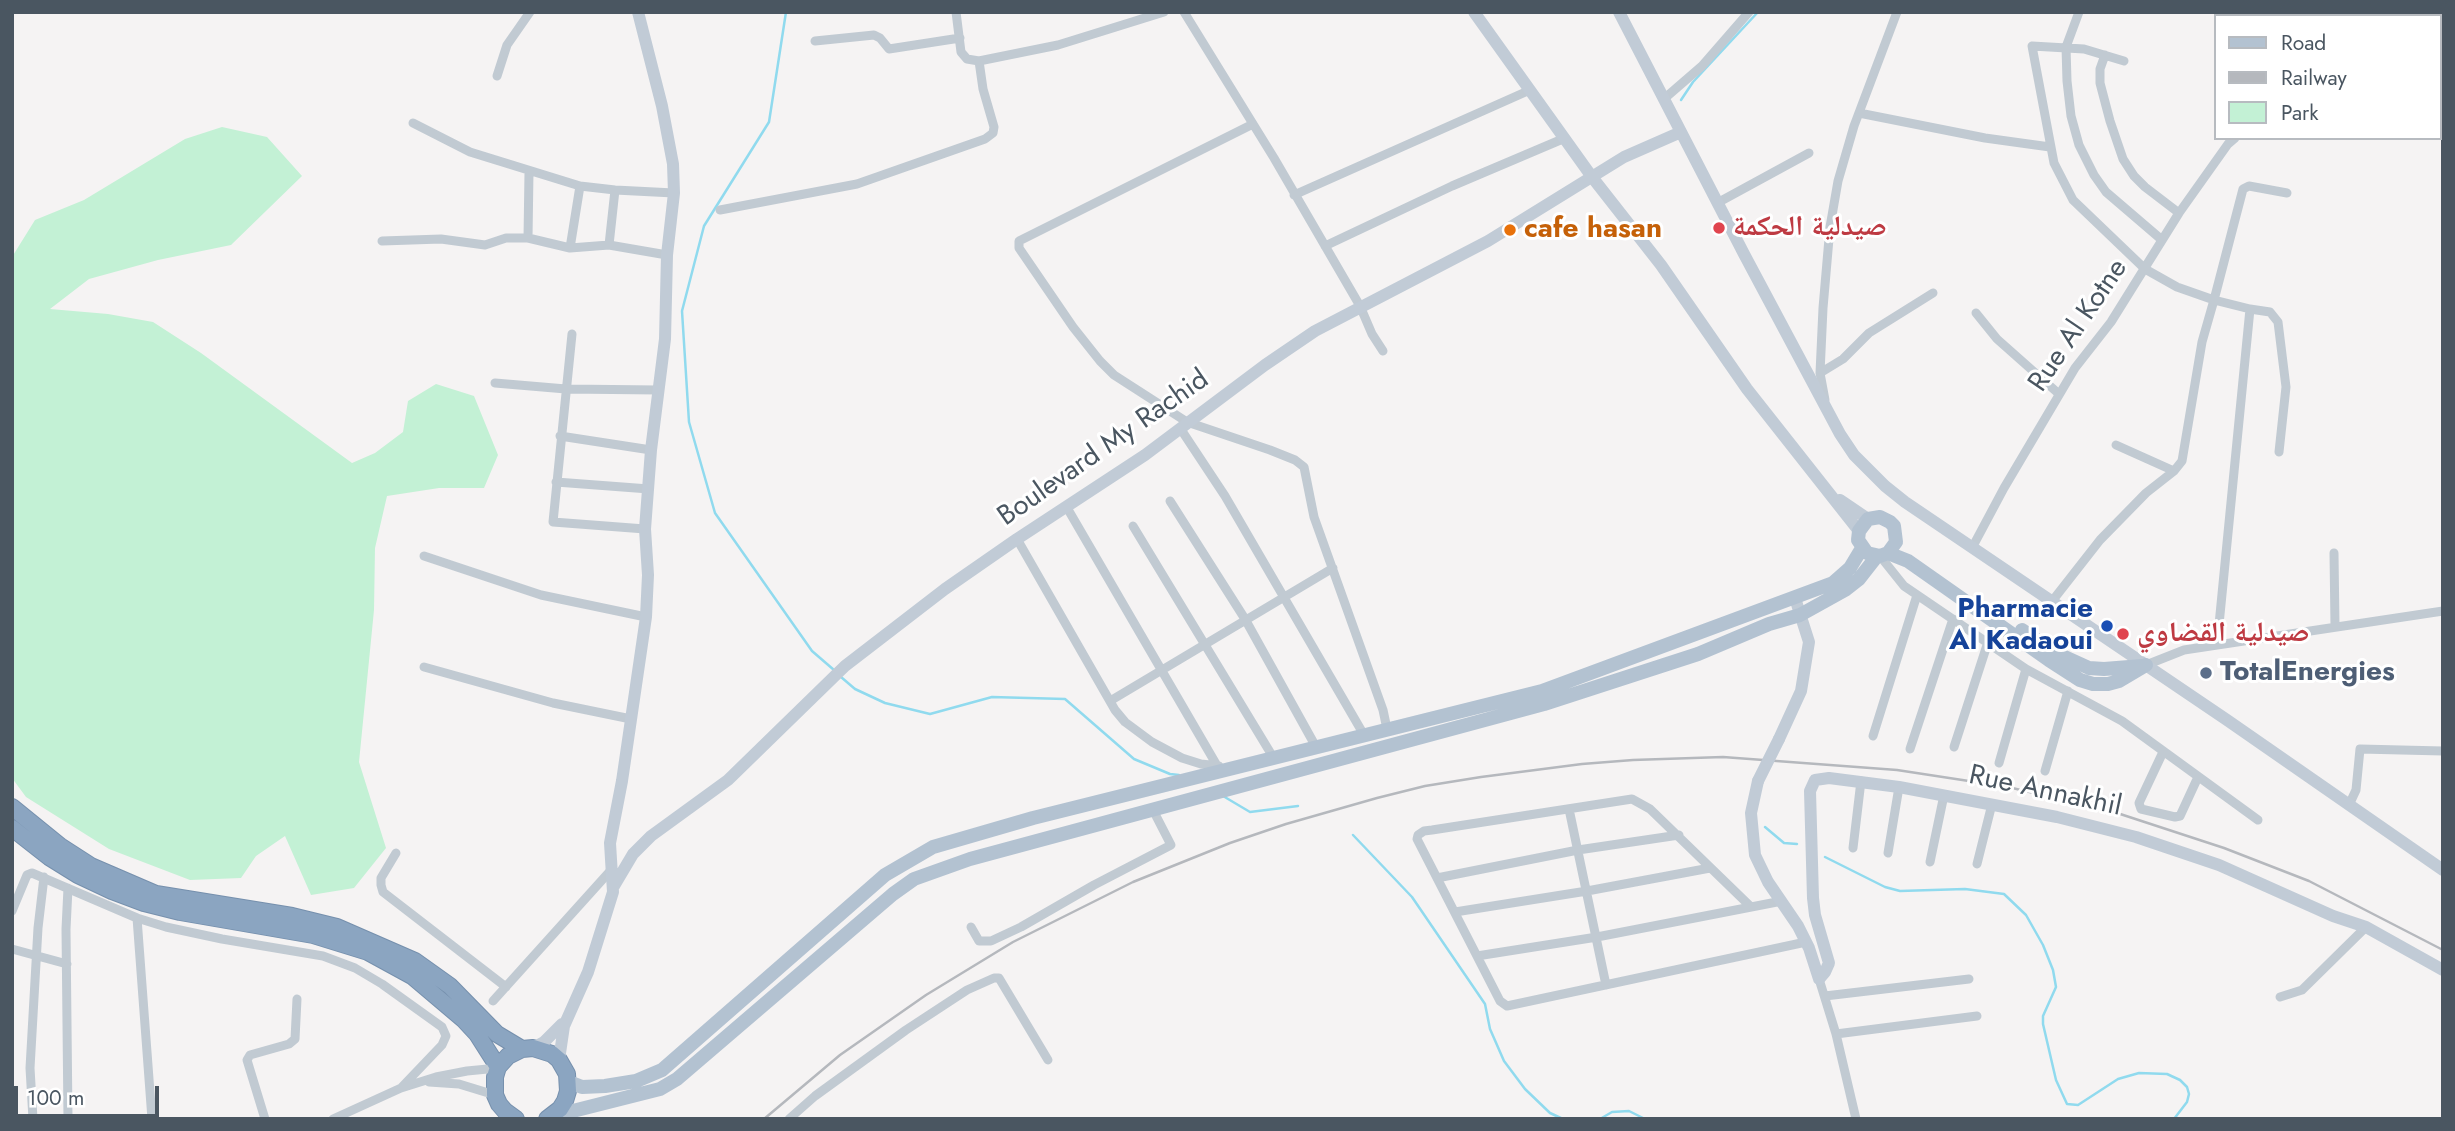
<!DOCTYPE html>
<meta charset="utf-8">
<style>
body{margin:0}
#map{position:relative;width:2455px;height:1131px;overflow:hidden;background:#f5f3f3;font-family:Jost,sans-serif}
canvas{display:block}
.frame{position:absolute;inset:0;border:14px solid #4a5661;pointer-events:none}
.legend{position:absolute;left:2214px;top:14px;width:228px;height:126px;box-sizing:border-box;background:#fff;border:2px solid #b7bbc0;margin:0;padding:9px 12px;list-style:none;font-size:21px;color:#4a5661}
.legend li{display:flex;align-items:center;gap:14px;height:35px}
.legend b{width:35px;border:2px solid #b7bbc0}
.scale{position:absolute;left:14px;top:1086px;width:145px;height:32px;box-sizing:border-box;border:4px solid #4a5661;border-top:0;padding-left:9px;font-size:21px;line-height:24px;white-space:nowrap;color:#4a5661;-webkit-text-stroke:5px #fff;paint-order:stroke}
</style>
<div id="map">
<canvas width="2455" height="1131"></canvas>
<div class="frame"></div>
<ul class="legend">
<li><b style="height:9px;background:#b3c2d1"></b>Road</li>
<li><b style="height:9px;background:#b5b8bd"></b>Railway</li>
<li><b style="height:19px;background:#c3f1d5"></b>Park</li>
</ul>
<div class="scale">100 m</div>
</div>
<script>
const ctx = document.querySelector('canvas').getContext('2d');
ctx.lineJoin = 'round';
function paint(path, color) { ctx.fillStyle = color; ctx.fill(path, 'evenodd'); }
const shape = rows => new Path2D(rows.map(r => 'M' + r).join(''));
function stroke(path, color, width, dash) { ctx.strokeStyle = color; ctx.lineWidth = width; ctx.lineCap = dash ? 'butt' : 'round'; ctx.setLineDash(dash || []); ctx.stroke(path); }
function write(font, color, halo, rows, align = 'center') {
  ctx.font = font + ' Jost,"Noto Naskh Arabic",sans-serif'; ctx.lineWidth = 6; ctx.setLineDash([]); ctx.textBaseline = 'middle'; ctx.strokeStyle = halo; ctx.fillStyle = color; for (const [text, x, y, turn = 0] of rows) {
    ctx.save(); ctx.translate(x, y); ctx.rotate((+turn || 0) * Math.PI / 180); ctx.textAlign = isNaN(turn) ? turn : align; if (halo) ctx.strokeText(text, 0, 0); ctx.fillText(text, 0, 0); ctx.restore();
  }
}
paint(shape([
 [222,127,267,137,302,176,231,245,158,260,89,279,50,309,108,314,153,322,201,353,352,463,375,453,403,432,408,401,436,384,474,396,498,455,484,488,439,488,387,496,375,548,374,610,359,762,386,848,354,888,311,895,285,836,256,856,241,878,190,880,109,849,26,797,12,778,12,257,35,220,84,200,185,139]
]), '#c3f1d5');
stroke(shape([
 [786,12,769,122,704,226,682,311,689,422,715,513,812,651,834,670],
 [1681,100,1693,82,1758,12],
 [841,677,855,689,885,703,930,714,992,697,1065,699,1134,759,1170,774,1179,775],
 [1223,796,1250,812,1298,806],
 [1765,827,1784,843,1797,844],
 [1353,835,1412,897,1485,1004,1490,1029,1504,1061,1525,1089,1550,1113,1563,1119],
 [1825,857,1885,887,1900,891,1965,889,2004,894,2026,915,2043,945,2053,970,2056,987,2043,1016,2043,1024,2056,1080,2067,1104,2078,1105,2118,1079,2139,1073,2167,1074,2180,1080,2187,1087,2189,1094,2187,1102,2174,1119],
 [1600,1119,1612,1112,1629,1111,1645,1119]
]), '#90daee', 2.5);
const highway = shape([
 [12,807,60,846,91,866,156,894,292,916,337,927,415,961,450,986,497,1034,522,1049],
 [12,828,49,857,78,875,112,891,144,903,180,912,313,935,368,952,412,976,464,1020,477,1034,498,1067],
 [516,1119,505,1111,499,1104,495,1095,495,1077,498,1067,508,1056,522,1049,533,1048,552,1054,559,1060,567,1074,568,1091,565,1101,560,1109,547,1119]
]);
stroke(highway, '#7690ad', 18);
stroke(shape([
 [956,12,961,52,967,59,979,61,1058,45,1164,12],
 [1184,12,1274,158,1360,306,1372,334,1383,351],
 [2079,12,2066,47,2067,81,2071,116,2079,145,2094,175,2106,192,2162,240],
 [815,41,874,35,880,38,889,49,960,38],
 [2105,55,2100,69,2100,83,2110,121,2123,159,2134,176,2145,187,2179,213],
 [497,76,507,45,530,12],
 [1665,98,1702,66,1749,12],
 [1859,113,1985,138,2050,147],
 [413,123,470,152,580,186,615,190,674,193],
 [1253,124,1019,241,1019,248,1073,327,1100,361,1114,375,1187,422,1270,450,1295,460,1304,467,1314,517,1383,710,1387,729],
 [1294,195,1530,90],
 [1719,202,1809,153],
 [720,210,857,184,985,139,993,133,994,127,983,89,979,61],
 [528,238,529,172],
 [382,241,441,239,485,245,506,238,528,238,570,248,609,245,667,255],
 [609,245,615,190],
 [1325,246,1452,186,1565,138],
 [570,248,580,186],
 [2250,309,2270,312,2278,322,2286,387,2279,452],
 [1976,313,1997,339,2059,394],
 [572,334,553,522,645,529],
 [1820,373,1843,359,1869,333,1933,293],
 [495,383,566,389,658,390],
 [1825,400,1820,373,1823,308,1830,227,1838,181,1854,126,1897,12],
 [1180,428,1225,496,1364,735],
 [560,436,651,450],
 [2116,445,2174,471],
 [556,482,649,489],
 [1170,501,1245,619,1316,747],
 [1066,506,1219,769],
 [1133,526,1273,757],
 [1017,539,1115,710,1125,722,1152,742,1182,758,1201,764,1219,766],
 [1972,548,2004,488,2075,368,2111,322,2179,213,2228,144,2235,138],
 [2334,553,2335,626],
 [424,556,541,595,646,617],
 [1880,556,1904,586,2026,669,2122,721,2258,820],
 [2053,600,2100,540,2146,493,2174,471,2182,461,2202,342,2214,300,2177,287,2145,269,2073,200,2054,163,2032,46,2084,49,2124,61],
 [2217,645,2250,309,2214,300,2243,189,2249,186,2287,193],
 [2146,665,2184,650,2443,611],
 [424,667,553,703,631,719],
 [1110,701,1333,568],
 [1873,736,1917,595],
 [1954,747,1988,642],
 [1910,749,1953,619],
 [2163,752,2139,803,2141,809,2175,817,2180,816,2198,777],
 [1999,763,2026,669],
 [2045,771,2068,691],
 [2349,805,2356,790,2360,749,2443,751],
 [1569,809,1606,985],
 [1853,848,1861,781],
 [396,853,381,878,381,885,383,892,506,987],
 [1888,853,1899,787],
 [1930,862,1944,795],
 [1977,864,1992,804],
 [1437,878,1578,850,1679,835],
 [1750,906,1650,809,1632,799,1432,830,1424,831,1418,835,1417,839,1500,1001,1507,1006,1806,942],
 [12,911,27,875,32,873,137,918],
 [1455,912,1587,891,1710,868],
 [971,927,979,941,991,941,1021,927,1094,885,1171,845,1153,810],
 [12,949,67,964],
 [1477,956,1597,937,1782,901],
 [1819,979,1836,1034,1856,1119],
 [1825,996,1969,979],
 [2280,997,2302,990,2366,927],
 [493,1001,612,869],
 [1836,1034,1977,1016],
 [429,1082,459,1084,495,1095],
 [33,1119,30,1068,38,928,44,877],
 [68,1119,66,929,68,888],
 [152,1119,137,918,166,927,222,939,323,956,355,968,382,984,442,1027,446,1036,442,1045,401,1088],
 [265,1119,247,1060,250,1055,289,1044,295,1039,297,999],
 [333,1119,401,1088,436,1077,467,1071,498,1068],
 [789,1119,815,1096,906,1030,967,990,994,978,999,978,1048,1060]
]), '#c1cad2', 9);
stroke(shape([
 [1474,12,1592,177,1661,265,1747,389,1859,531],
 [1619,12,1744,254,1840,434,1854,455,1885,486,1905,502,2227,720,2443,870],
 [1840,500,1868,519],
 [1779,739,1801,691,1809,642,1795,598],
 [1758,781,1751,813,1755,855,1768,882,1798,926,1809,948,1819,979],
 [614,886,633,854,651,836,728,780,845,666,945,589,1017,539,1145,455,1265,365,1315,331,1488,241,1624,157,1681,132],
 [1819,979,1825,972,1829,963,1815,915,1813,898,1810,791,1815,780,1829,778,1899,787,2057,817,2136,837,2219,865,2333,916,2366,927,2443,970],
 [533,1048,544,1042,562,1024],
 [559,1060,564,1026,588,972,613,892,610,843,622,781,646,617,648,575,645,529,651,450,665,339,667,255,674,193,673,164,662,106,638,12]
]), '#c1cbd6', 12);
stroke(shape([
 [1888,553,1896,542,1894,526,1890,522,1880,517,1868,519,1859,531,1858,540,1867,553,1880,556,1888,553,1908,561,2049,660,2080,680,2093,684,2108,684,2119,681,2146,665],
 [2022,630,2056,653,2089,668,2104,669,2142,666],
 [569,1082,582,1087,605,1086,636,1081,662,1070,885,875,933,847,1033,818,1542,691,1833,583,1850,568,1862,548],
 [553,1116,660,1089,677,1079,893,894,914,879,970,859,1544,704,1698,654,1769,624,1800,615,1845,590,1859,579,1877,556]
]), '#b3c2d1', 14);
stroke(highway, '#8ba5c1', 16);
stroke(shape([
 [764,1119,840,1055,926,995,1013,942,1133,882,1230,843,1286,824,1377,798,1425,786,1481,777,1582,764,1633,760,1723,757,1897,770,2008,787,2111,811,2224,848,2309,881,2443,950]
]), '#b5b8bd', 2.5);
stroke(shape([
 [1758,781,1779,739]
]), '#c1cbd6', 12);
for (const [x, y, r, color] of [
 [1719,228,7,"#e0444e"],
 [1510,230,7,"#e8710a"],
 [2107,626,7,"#1a4fb4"],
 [2123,634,7,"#e0444e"],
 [2206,673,7,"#5c6f8a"]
]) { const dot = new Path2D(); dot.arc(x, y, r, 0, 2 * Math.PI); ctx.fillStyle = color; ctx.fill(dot); stroke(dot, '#fff', 2.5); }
write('bold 28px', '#be3a42', '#fff', [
 ["صيدلية الحكمة",1733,228],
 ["صيدلية القضاوي",2137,634]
], 'left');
write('bold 28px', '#c56008', '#fff', [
 ["cafe hasan",1524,230]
], 'left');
write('28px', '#4a5661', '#fff', [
 ["Rue Al Kotne",2079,326,-56],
 ["Boulevard My Rachid",1104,449,-35],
 ["Rue Annakhil",2045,792,12]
]);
write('bold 28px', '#164399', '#fff', [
 ["Pharmacie",2093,610],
 ["Al Kadaoui",2093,642]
], 'right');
write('bold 28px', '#4e5e75', '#fff', [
 ["TotalEnergies",2220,673]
], 'left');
</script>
